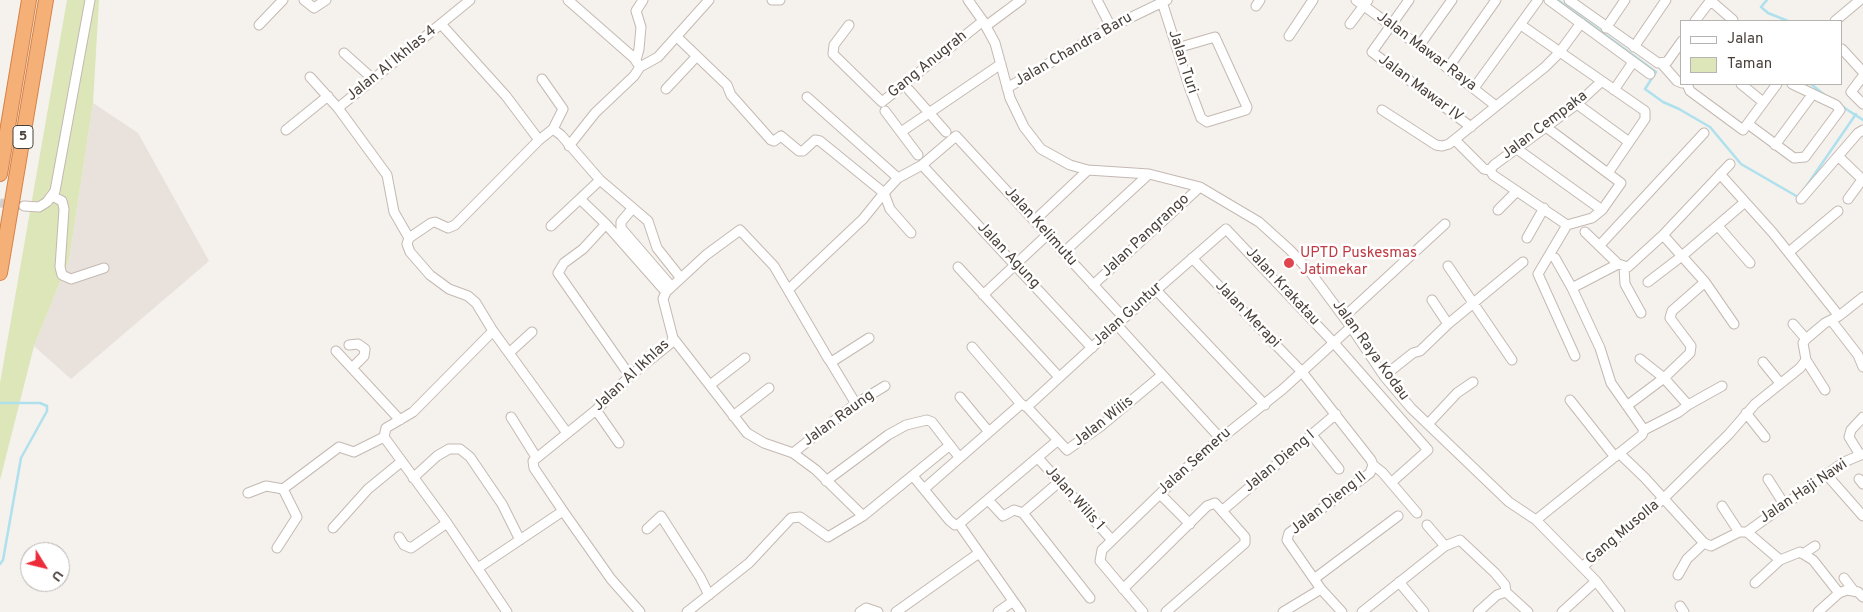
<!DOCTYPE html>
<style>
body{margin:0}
#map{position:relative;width:1863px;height:612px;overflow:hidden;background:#f5f1ed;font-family:Overpass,sans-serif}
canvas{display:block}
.legend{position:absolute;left:1680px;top:20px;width:162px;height:65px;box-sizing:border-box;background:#fff;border:1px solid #b7b3b0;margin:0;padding:6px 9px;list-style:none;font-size:15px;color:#4a403a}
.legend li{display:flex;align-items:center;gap:10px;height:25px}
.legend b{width:25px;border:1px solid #b7b3b0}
.north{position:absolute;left:20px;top:542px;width:50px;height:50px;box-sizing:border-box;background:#fff;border:1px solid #b7b3b0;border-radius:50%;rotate:126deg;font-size:14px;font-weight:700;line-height:20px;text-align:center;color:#4a403a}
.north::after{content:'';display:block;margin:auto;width:18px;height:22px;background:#ed2c39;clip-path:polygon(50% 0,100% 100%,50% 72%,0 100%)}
</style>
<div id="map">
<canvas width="1863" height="612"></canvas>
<ul class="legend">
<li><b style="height:6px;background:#fff"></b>Jalan</li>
<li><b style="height:14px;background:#dce6b8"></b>Taman</li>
</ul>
<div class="north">U</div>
</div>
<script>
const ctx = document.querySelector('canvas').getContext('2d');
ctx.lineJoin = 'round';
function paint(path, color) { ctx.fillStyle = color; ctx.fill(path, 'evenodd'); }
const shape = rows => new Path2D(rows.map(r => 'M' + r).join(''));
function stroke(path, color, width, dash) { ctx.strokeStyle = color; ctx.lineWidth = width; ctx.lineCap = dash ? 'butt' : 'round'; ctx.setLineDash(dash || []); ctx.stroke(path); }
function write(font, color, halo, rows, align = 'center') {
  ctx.font = font + ' Overpass,sans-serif'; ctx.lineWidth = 5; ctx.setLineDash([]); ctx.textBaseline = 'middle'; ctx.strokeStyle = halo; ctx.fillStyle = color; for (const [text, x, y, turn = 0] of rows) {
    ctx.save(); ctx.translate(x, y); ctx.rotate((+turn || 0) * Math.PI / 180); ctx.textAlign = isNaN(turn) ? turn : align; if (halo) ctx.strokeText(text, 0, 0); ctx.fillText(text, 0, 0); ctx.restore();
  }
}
paint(shape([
 [93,103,138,133,209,261,71,379,34,346,69,260]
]), '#e9e1db');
paint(shape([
 [67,0,99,0,93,103,69,260,34,346,0,480,0,383]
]), '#dce6b8');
stroke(shape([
 [1558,0,1656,72,1645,89,1663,102,1679,109,1710,127,1741,164,1798,197],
 [1767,0,1761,7,1768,13,1788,21],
 [1811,84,1827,97],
 [1840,105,1863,120],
 [1803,191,1856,114],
 [0,403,40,403,47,406,47,411,21,458,3,560,0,564]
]), '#aee1ed', 2.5);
stroke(shape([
 [0,203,24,206]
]), '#d3cec9', 9, [9, 4.5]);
const minor = shape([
 [304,0,314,8,326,0],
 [568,0,634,58,640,67,634,76,595,113,569,146],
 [772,0,780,0],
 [968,0,983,21,995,43,1010,98,1024,127,1041,149,1070,165,1088,170,1149,174,1200,187,1259,222,1290,250,1311,273,1351,327,1384,376,1411,408,1509,502,1536,520,1596,581,1620,612],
 [1097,0,1111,27],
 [1356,0,1419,46,1496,106],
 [1409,0,1372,52,1471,127],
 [1549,0,1650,74],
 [1569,0,1658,63,1667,62,1682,41],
 [1710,0,1733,20],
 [1162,2,1190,89,1201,118,1207,122,1246,110,1247,107,1215,37,1177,48],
 [1256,6,1260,0],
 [1695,21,1711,0],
 [1835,21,1860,0],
 [441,24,506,96,539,140],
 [1350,24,1368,0],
 [259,25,283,0],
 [849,25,834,45,833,54,882,102,983,21],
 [1521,25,1645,111,1645,119,1608,173],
 [986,26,1021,0],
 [1606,28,1625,0],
 [1289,36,1313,0],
 [677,37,727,85,731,95,771,140,774,141,781,136,799,151,803,151,815,140,820,141,884,193,863,219,789,289],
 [1419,46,1452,0],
 [1634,47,1666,0],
 [1842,49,1863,72],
 [344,53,373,79],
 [636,60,639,49,641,27,636,11,643,0],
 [1662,64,1677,81,1682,83],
 [640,67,658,57,709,0],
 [1448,68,1496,0],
 [1863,76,1851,92,1863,104],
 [310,77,338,108],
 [542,79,563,109,553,129],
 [1687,84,1690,91,1743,130,1777,84],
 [1741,84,1763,102],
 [1007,88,1111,27,1167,0],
 [1474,88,1538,0],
 [666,89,697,56],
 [909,90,946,132],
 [1614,90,1633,62],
 [807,97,898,178],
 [1577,104,1629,142],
 [1382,110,1436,145,1442,146,1449,144,1545,67,1559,53,1581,23],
 [885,111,918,155],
 [1748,124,1794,158,1805,157,1840,110,1836,105,1792,84],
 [1546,127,1621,183,1602,210,1592,218,1567,225],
 [286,130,328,96],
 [901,132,1001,64],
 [1455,140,1484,169,1490,170],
 [1775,145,1812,95],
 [1517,149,1602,210],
 [1839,157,1863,180],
 [922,165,1092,348],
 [1490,170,1494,165,1577,104,1601,82],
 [1490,170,1493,175,1567,225],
 [1720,174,1773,233,1839,316],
 [52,196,62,201,64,209,60,267,62,275,71,279,104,268],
 [580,199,606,224,583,249,564,263,558,273,630,376],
 [1801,199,1858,133,1863,130],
 [1848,199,1862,180],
 [24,206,39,207,47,202,55,191,90,0],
 [632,209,621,222,621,228,671,286],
 [1498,210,1517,191],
 [1035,220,1088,170],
 [606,224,666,292],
 [1567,225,1538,274,1575,356],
 [551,226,600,180],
 [1718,226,1750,263],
 [1585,232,1618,264,1628,267,1663,235,1730,164],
 [911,233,890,209,884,193,898,178,922,165,956,136,1124,318],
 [409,238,394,212,387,175,338,108,470,0],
 [1527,238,1544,208],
 [1600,245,1704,133],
 [1789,252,1838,211],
 [1063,253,1149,174],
 [1192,258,1302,372,1371,460,1373,465,1370,473,1289,533,1287,540,1321,589,1342,612],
 [1448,266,1512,360],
 [958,267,1059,377],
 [1624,267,1625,284,1641,313],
 [1648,282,1682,256,1745,202],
 [1705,282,1734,324],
 [1093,285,1200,187],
 [1572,288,1618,264],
 [1156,290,1265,405],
 [983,295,1047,235],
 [1432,300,1448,324],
 [1344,317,1445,224],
 [1831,320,1858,355,1863,367],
 [1793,324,1806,339],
 [1117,325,1220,438],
 [673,338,747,433,764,443,793,453,816,470,863,516],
 [349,345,358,344,365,349,364,356,352,368],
 [972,347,1021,404,1027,407,1067,450,1101,426,1162,375],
 [336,351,400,420],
 [509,353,532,332],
 [1640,359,1664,378,1688,405,1679,412,1644,430],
 [1806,360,1825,390],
 [830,361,856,404],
 [1763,362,1780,383],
 [1384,376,1413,353,1420,351,1448,324,1523,262],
 [710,385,745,358],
 [960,397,989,432],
 [1570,400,1615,457],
 [1628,405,1664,378,1690,353,1691,346,1670,318,1672,311,1705,282,1663,235],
 [1688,405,1722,386],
 [1027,407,1124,318,1226,229,1334,343,1428,450,1392,482],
 [596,410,619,443],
 [1746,413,1765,437],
 [733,416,769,388],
 [511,417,536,457],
 [1428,424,1457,393,1473,382],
 [567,433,493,331,476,303,468,296,449,289,430,275,410,252,407,244,409,238,431,223,435,222,448,228,455,225,539,140,553,129,561,135,600,180,648,221,657,248,680,277],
 [1312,435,1339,469],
 [384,437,447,523,507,612],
 [384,437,386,428,413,412,493,331],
 [793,453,854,405,885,386],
 [1619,453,1645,478,1704,543,1711,546,1739,532,1747,532,1780,560,1800,552,1813,560,1839,593],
 [1860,455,1849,437,1851,430,1863,417],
 [1038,458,1111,539],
 [1373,465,1382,472,1417,513],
 [1826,474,1863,516],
 [913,476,949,520,955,525,959,524],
 [413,478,437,456,449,449,460,449,470,457,502,504,520,540],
 [1768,479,1784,504],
 [1859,479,1863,484],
 [826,481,888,435,906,425,927,420,932,422,959,457],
 [924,489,1021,404],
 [248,493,266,486,283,489,339,447,354,452,384,437],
 [1160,494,1190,524],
 [989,501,1003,516,1014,510,1023,513,1090,598],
 [1722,506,1739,532],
 [1223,510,1336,414],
 [1023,513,1059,482],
 [1536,520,1642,435,1644,430,1611,383,1600,348,1572,288,1555,258],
 [959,524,1057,441],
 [959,524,1021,612],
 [1427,525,1445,546],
 [333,528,368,489,401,462],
 [647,529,661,516,700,577,709,595],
 [1747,532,1844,462,1863,454],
 [399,537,404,545,411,548,447,523],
 [277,548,297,517,283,489],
 [1803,554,1815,546],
 [1582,567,1664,498,1729,434,1755,404,1800,368,1806,360,1803,343,1806,339,1825,323,1839,316,1863,297],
 [478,568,563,511],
 [1678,575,1687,559,1704,543],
 [1844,578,1854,591],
 [1314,579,1398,516],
 [1399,582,1424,612],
 [1755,583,1780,560],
 [1123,589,1207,506,1215,503,1245,537,1245,543,1166,612],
 [1680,606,1684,612],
 [640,612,611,579,563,511,534,468,533,461,596,410,630,376,671,343,673,338,663,299,666,292,706,255,740,230,774,266,829,360,833,361,869,338],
 [687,612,749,563,791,518,800,517,828,537,863,516,950,445],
 [860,612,866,608,878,612],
 [896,612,979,553],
 [998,612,1012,602],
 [1143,612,1100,561,1102,550,1199,456,1283,389,1351,327],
 [1283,612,1321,589],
 [1362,612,1445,546,1460,540,1495,573,1505,585,1506,592],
 [1478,612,1497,595,1506,592,1528,612],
 [1562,612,1596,581],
 [1818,612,1839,593,1847,590,1858,592,1863,597]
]);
const highway = shape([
 [0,174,29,0],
 [0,273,46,0]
]);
stroke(minor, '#c4b9b2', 11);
stroke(highway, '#d58147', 16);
stroke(minor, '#fff', 9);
stroke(highway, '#f5b078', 14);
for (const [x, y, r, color] of [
 [1289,263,6,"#e0444e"]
]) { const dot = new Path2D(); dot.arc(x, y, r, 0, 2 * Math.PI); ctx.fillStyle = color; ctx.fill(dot); stroke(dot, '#fff', 2); }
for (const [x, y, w] of [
 [23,137,20]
]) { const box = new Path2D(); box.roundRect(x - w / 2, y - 11.5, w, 23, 4); ctx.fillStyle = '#fff'; ctx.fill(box); stroke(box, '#4a403a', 1); }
write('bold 14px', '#4a403a', null, [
 ["5",23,137]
]);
write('15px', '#4a403a', '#fff', [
 ["Jalan Chandra Baru",1074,50,-30],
 ["Jalan Mawar Raya",1426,52,37],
 ["Jalan Turi",1182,62,72],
 ["Jalan Al Ikhlas 4",392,64,-39],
 ["Gang Anugrah",928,65,-39],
 ["Jalan Mawar IV",1420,89,37],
 ["Jalan Cempaka",1545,126,-37],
 ["Jalan Kelimutu",1040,227,48],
 ["Jalan Pangrango",1146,236,-43],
 ["Jalan Agung",1008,256,47],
 ["Jalan Krakatau",1282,287,47],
 ["Jalan Guntur",1128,315,-42],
 ["Jalan Merapi",1247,315,46],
 ["Jalan Raya Kodau",1370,351,54],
 ["Jalan Al Ikhlas",632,376,-43],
 ["Jalan Raung",839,419,-36],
 ["Jalan Wilis",1104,422,-38],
 ["Jalan Semeru",1195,462,-42],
 ["Jalan Dieng I",1280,462,-40],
 ["Jalan Haji Nawi",1804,492,-34],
 ["Jalan Wilis 1",1074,499,48],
 ["Jalan Dieng II",1329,504,-38],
 ["Gang Musolla",1623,533,-40]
]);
write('15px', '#be3a42', '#fff', [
 ["UPTD Puskesmas",1300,254],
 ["Jatimekar",1300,271]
], 'left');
</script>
